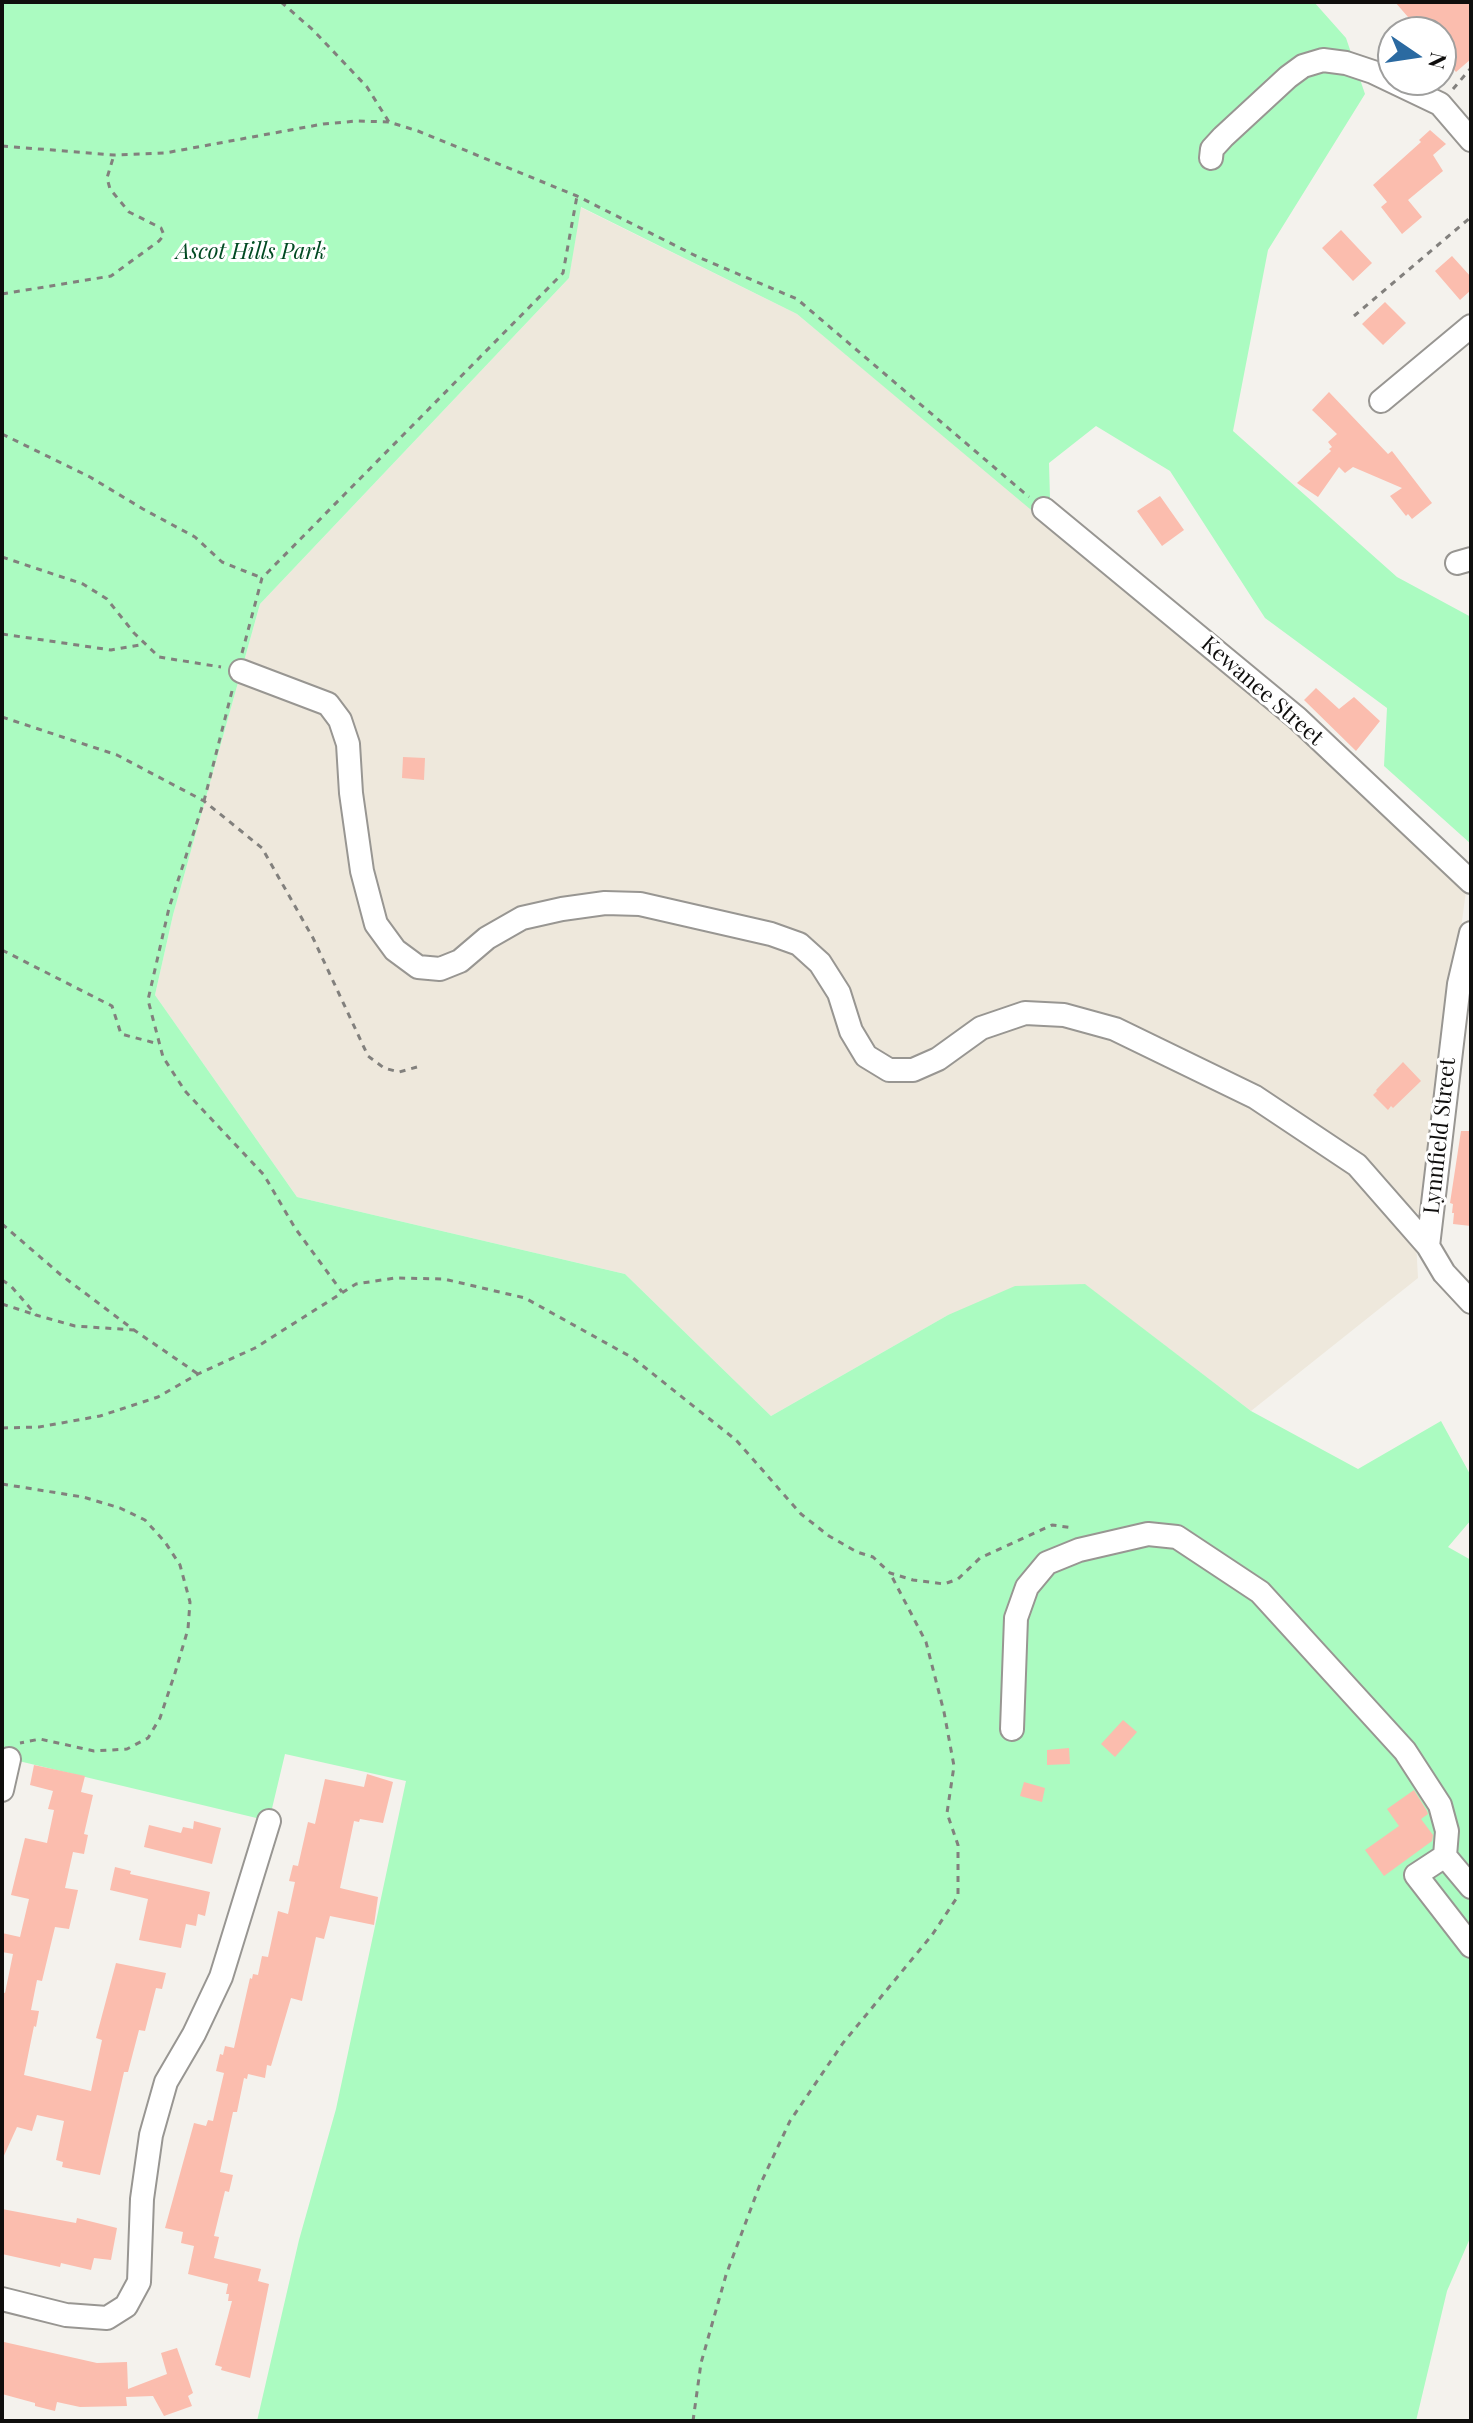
<!DOCTYPE html>
<style>
body{margin:0}
#map{position:relative;width:1473px;height:2423px;overflow:hidden;background:#f4f2ed;font-family:"Playfair Display",serif}
canvas{display:block}
.frame{position:absolute;inset:0;border:4px solid #0f0e0d;pointer-events:none}
.north{position:absolute;left:1377px;top:16px;width:80px;height:80px;box-sizing:border-box;background:#fff;border:2px solid #9f9f9e;border-radius:50%;rotate:103deg;font-size:22px;font-weight:700;line-height:32px;text-align:center;color:#0f0e0d}
.north::after{content:'';display:block;margin:auto;width:28px;height:36px;background:#2b6aa1;clip-path:polygon(50% 0,100% 100%,50% 72%,0 100%)}
</style>
<div id="map">
<canvas width="1473" height="2423"></canvas>
<div class="frame"></div>
<div class="north">N</div>
</div>
<script>
const ctx = document.querySelector('canvas').getContext('2d');
ctx.lineJoin = 'round';
function paint(path, color) { ctx.fillStyle = color; ctx.fill(path, 'evenodd'); }
const shape = rows => new Path2D(rows.map(r => 'M' + r).join(''));
function stroke(path, color, width, dash) { ctx.strokeStyle = color; ctx.lineWidth = width; ctx.lineCap = dash ? 'butt' : 'round'; ctx.setLineDash(dash || []); ctx.stroke(path); }
function write(font, color, halo, rows, align = 'center') {
  ctx.font = font + ' "Playfair Display",serif'; ctx.lineWidth = 6; ctx.setLineDash([]); ctx.textBaseline = 'middle'; ctx.strokeStyle = halo; ctx.fillStyle = color; for (const [text, x, y, turn = 0] of rows) {
    ctx.save(); ctx.translate(x, y); ctx.rotate((+turn || 0) * Math.PI / 180); ctx.textAlign = isNaN(turn) ? turn : align; if (halo) ctx.strokeText(text, 0, 0); ctx.fillText(text, 0, 0); ctx.restore();
  }
}
paint(shape([
 [580,207,797,314,1272,708,1466,891,1423,1213,1419,1215,1395,1192,1381,1210,1416,1241,1418,1278,1251,1411,1084,1284,948,1315,771,1416,625,1274,297,1197,155,995,173,915,260,604,569,278]
]), '#eee8dc');
paint(shape([
 [2,2,1314,2,1346,38,1365,94,1268,250,1233,431,1397,577,1471,617,1471,844,1384,766,1387,708,1265,618,1170,471,1096,426,1049,463,1050,498,1044,509,1036,514,797,314,581,207,569,278,260,604,173,915,155,995,297,1197,625,1274,771,1416,948,1315,1015,1286,1085,1284,1251,1411,1358,1469,1441,1421,1471,1476,1471,1520,1448,1547,1471,1560,1471,2236,1447,2291,1416,2421,257,2421,299,2240,336,2109,406,1781,285,1754,269,1821,2,1757]
]), '#abfbc1');
paint(shape([
 [1395,2,1471,2,1471,59,1456,72,1441,55,1441,32,1421,32],
 [1430,130,1446,144,1433,155,1443,171,1408,200,1422,217,1402,234,1381,207,1387,202,1373,185,1421,142,1419,140],
 [1341,230,1372,263,1353,281,1322,248],
 [1452,256,1471,277,1471,290,1460,300,1435,271],
 [1385,302,1406,323,1383,345,1362,324],
 [1329,392,1388,454,1392,451,1432,503,1412,519,1408,514,1406,516,1390,496,1402,488,1353,467,1345,473,1339,467,1318,497,1297,483,1331,451,1329,449,1332,447,1328,442,1337,434,1312,410],
 [1160,496,1184,530,1162,546,1137,511],
 [1316,688,1339,709,1354,697,1380,721,1356,751,1304,700],
 [403,757,425,758,424,780,402,778],
 [1403,1062,1421,1081,1393,1108,1391,1106,1388,1110,1373,1095,1377,1091,1376,1090],
 [1461,1131,1471,1131,1471,1226,1453,1224,1454,1213,1452,1213,1453,1204,1450,1203],
 [1123,1720,1137,1732,1115,1757,1101,1744],
 [1069,1748,1070,1764,1047,1765,1047,1750],
 [34,1765,85,1776,81,1792,93,1795,84,1834,88,1835,84,1854,73,1852,65,1888,78,1890,69,1929,55,1927,42,1981,37,1980,31,2010,39,2011,36,2027,34,2026,24,2075,91,2091,102,2040,96,2038,116,1963,166,1973,162,1989,156,1988,145,2031,139,2030,128,2072,124,2072,100,2175,62,2167,63,2162,56,2160,64,2121,37,2115,32,2131,17,2127,2,2160,2,1992,5,1993,13,1954,2,1952,2,1933,20,1937,29,1899,11,1895,25,1838,47,1843,54,1810,48,1809,53,1791,30,1785],
 [367,1774,393,1782,383,1823,360,1819,359,1822,354,1821,340,1888,378,1897,374,1925,330,1916,324,1939,316,1937,302,2001,291,1998,271,2066,267,2065,265,2078,248,2074,247,2079,244,2078,237,2112,233,2112,220,2172,233,2175,229,2192,225,2191,214,2236,219,2237,214,2258,261,2269,258,2281,269,2284,250,2378,221,2370,222,2367,215,2365,232,2301,228,2301,229,2294,226,2294,228,2284,188,2274,194,2246,181,2243,183,2232,165,2228,194,2123,206,2126,208,2120,213,2121,224,2073,216,2071,220,2054,223,2055,225,2046,234,2048,250,1978,252,1979,253,1974,258,1975,262,1956,268,1957,278,1911,288,1914,295,1882,289,1881,293,1865,298,1866,308,1822,315,1824,325,1779,364,1787],
 [1024,1782,1045,1788,1042,1802,1020,1796],
 [1414,1790,1427,1811,1428,1814,1421,1819,1433,1835,1432,1841,1384,1876,1365,1850,1399,1826,1387,1809],
 [194,1821,221,1828,212,1864,144,1847,149,1825,181,1833,183,1827,193,1829],
 [115,1867,131,1871,130,1874,210,1892,205,1916,198,1914,196,1926,186,1924,181,1948,139,1940,148,1899,110,1890],
 [2,2209,76,2223,77,2218,117,2228,111,2260,94,2258,91,2270,61,2263,60,2267,2,2254],
 [4,2342,97,2363,127,2362,128,2389,167,2374,161,2353,177,2348,193,2393,188,2396,192,2406,164,2416,153,2396,126,2397,127,2406,80,2407,57,2402,55,2411,35,2406,35,2403,2,2394]
]), '#fbbdae');
const minor = shape([
 [1211,158,1212,149,1223,137,1288,77,1303,66,1323,60,1346,63,1373,72,1440,104,1471,140],
 [1381,401,1471,326],
 [1044,509,1297,718,1471,882],
 [1457,563,1471,559],
 [241,671,328,704,340,720,348,744,351,793,362,871,376,924,395,950,418,967,440,969,460,961,487,938,522,918,562,909,605,903,640,904,771,934,799,944,820,963,839,993,851,1031,866,1056,889,1070,913,1070,938,1059,981,1028,1025,1013,1064,1015,1115,1029,1255,1097,1357,1165,1428,1246,1444,1273,1471,1302],
 [1428,1246,1459,984,1471,933],
 [1012,1729,1016,1618,1027,1587,1047,1563,1079,1550,1148,1534,1177,1537,1260,1592,1405,1751,1440,1805,1447,1831,1445,1856,1416,1875,1471,1946],
 [2,1790,9,1759],
 [1445,1856,1471,1887],
 [2,2299,66,2315,107,2318,126,2306,139,2282,142,2199,151,2135,166,2082,194,2034,221,1977,269,1821]
]);
stroke(minor, '#989692', 26);
stroke(shape([
 [281,2,313,30,367,87,389,122],
 [1453,89,1471,68],
 [2,146,114,155,165,153,323,124,357,121,389,122,418,131,577,196,698,257,797,299,1029,497],
 [2,294,111,276,159,241,164,235,161,228,129,212,110,189,107,178,114,155],
 [1354,316,1471,217],
 [2,434,90,477,143,509,195,537,222,562,262,578],
 [2,557,83,584,107,599,134,633,159,657,221,667],
 [2,634,111,650,145,644],
 [242,653,262,578,563,273,577,196],
 [232,691,204,801,169,908,148,1000,163,1057,185,1091,264,1175,295,1228,342,1292],
 [2,717,117,755,204,801,262,848,313,938,368,1056,384,1068,399,1072,417,1067],
 [2,950,112,1006,121,1034,159,1044],
 [2,1224,61,1275,134,1330,198,1374],
 [2,1280,11,1286,36,1315,75,1326,134,1330],
 [2,1304,33,1314],
 [2,1428,39,1427,100,1416,158,1397,198,1374,255,1348,356,1284,395,1278,444,1279,525,1298,633,1358,736,1440,801,1514,829,1536,857,1552,873,1557,890,1573,913,1580,944,1584,958,1579,980,1558,1052,1525,1074,1528],
 [2,1484,83,1497,120,1508,145,1520,165,1542,180,1565,190,1602,188,1629,175,1673,160,1718,148,1738,127,1749,94,1751,40,1739,20,1743],
 [693,2421,701,2363,726,2275,759,2187,790,2121,843,2043,932,1935,958,1896,958,1845,947,1813,954,1766,944,1712,926,1642,890,1573]
]), '#82807d', 3, [6, 6]);
stroke(minor, '#fff', 22);
write('italic 22px', '#024a23', '#fff', [
 ["Ascot Hills Park",251,252]
]);
write('22px', '#0f0e0d', '#fff', [
 ["Kewanee Street",1262,691,41],
 ["Lynnfield Street",1440,1136,-84]
]);
</script>
